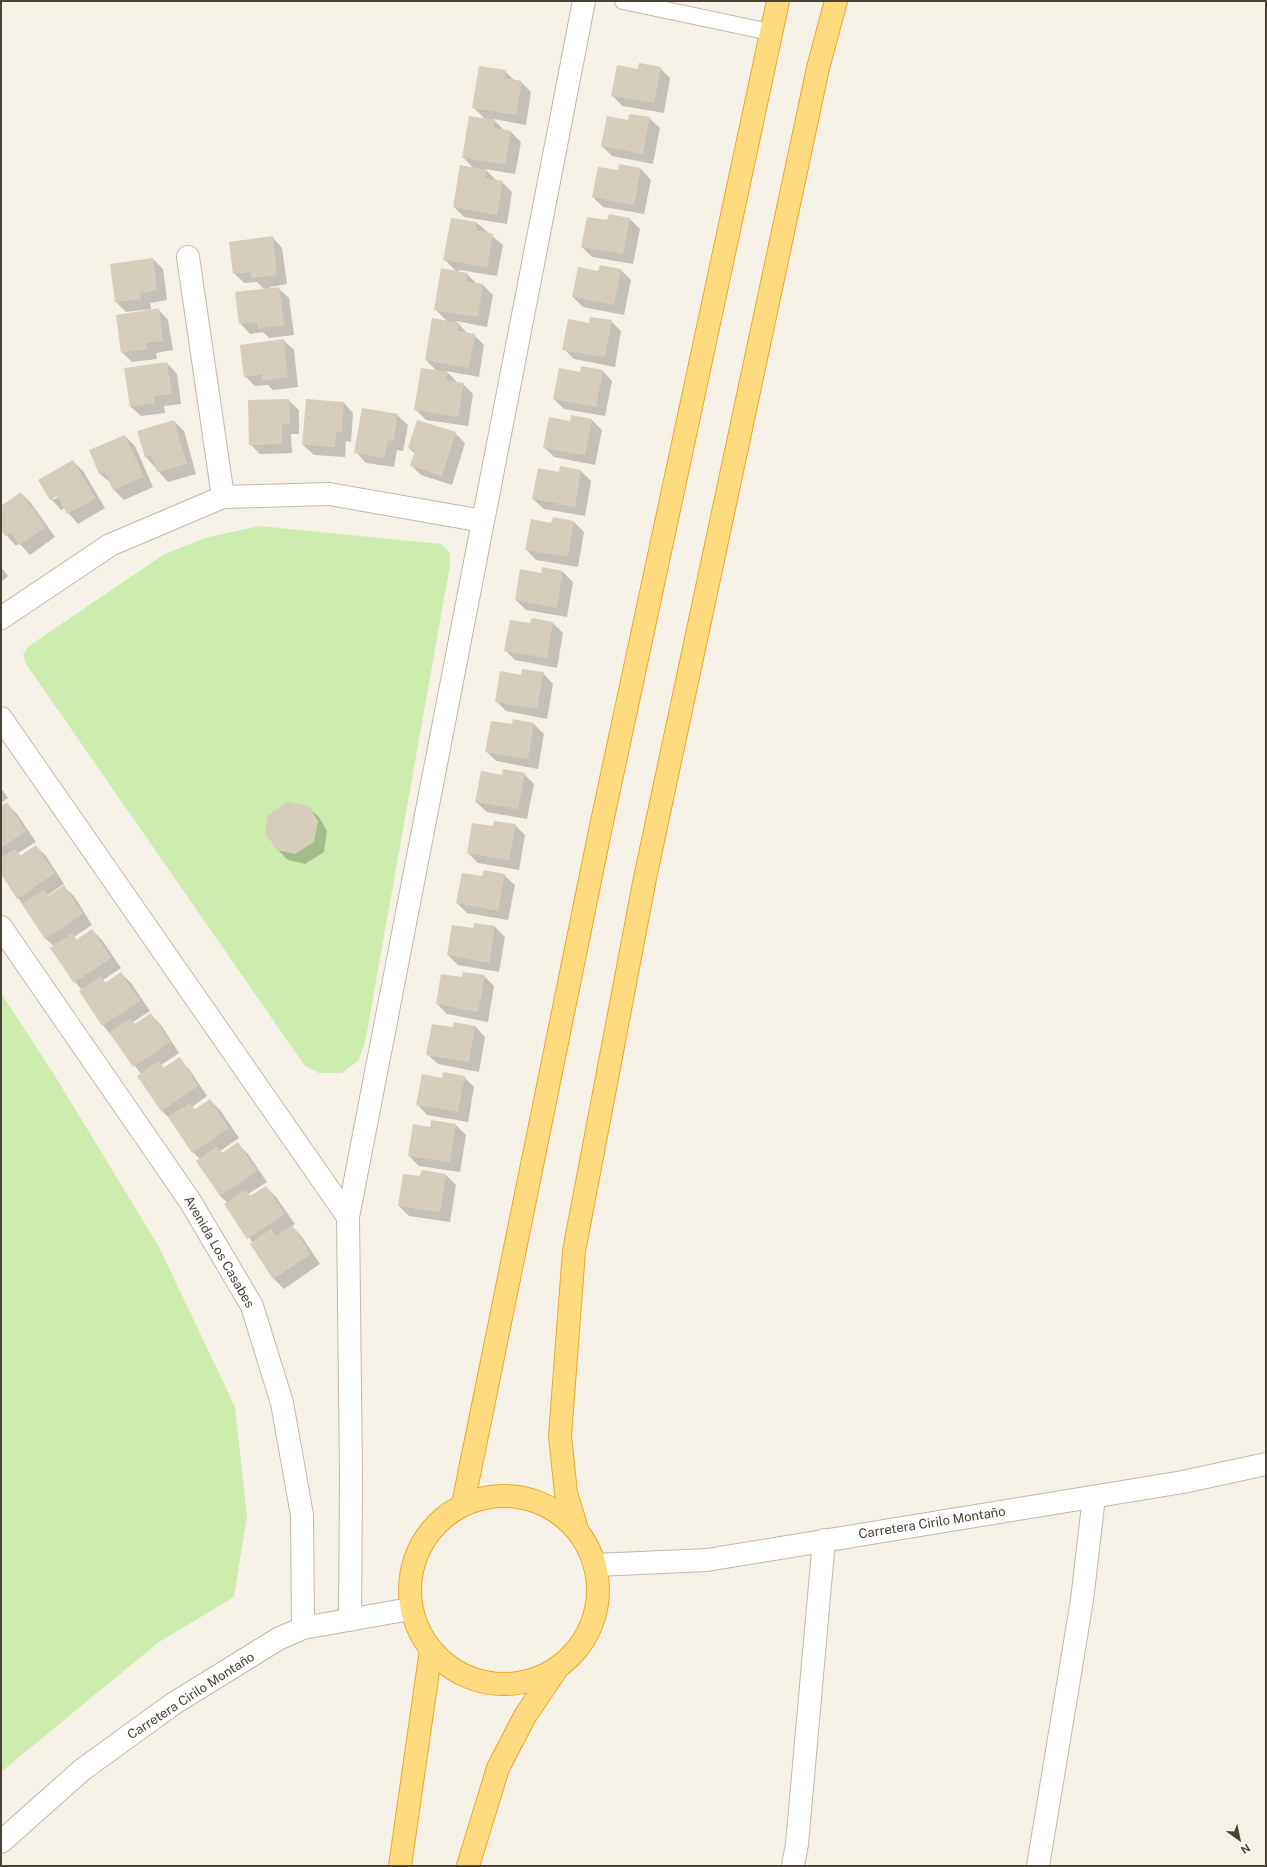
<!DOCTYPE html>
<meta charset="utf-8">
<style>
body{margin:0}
#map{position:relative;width:1267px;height:1867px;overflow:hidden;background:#f5f1e7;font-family:"Public Sans",sans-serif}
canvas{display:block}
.frame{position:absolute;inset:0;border:2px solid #494236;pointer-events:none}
.north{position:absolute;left:1219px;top:1819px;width:40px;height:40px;-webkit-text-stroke:3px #fff;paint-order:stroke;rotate:147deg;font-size:11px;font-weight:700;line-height:16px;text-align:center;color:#494236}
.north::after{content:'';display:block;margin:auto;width:14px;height:18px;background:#494236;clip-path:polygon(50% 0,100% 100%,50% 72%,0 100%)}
</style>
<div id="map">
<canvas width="1267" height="1867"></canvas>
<div class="frame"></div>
<div class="north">N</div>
</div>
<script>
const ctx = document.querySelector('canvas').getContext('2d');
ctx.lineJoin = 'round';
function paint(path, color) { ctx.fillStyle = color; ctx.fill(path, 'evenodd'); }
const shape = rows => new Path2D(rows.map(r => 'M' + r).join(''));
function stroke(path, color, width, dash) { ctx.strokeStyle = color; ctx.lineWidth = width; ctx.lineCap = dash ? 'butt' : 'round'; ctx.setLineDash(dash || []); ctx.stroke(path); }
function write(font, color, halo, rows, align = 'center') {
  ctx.font = font + ' "Public Sans",sans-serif'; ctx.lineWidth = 3; ctx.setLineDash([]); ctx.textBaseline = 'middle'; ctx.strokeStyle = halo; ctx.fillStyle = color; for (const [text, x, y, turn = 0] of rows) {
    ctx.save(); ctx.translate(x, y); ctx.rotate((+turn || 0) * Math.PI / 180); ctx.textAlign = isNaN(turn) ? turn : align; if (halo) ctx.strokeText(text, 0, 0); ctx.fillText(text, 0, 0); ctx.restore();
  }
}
paint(shape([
 [259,526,441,544,450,553,450,565,365,1043,358,1061,342,1073,319,1073,305,1066,26,664,23,655,29,646,163,555,205,538],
 [1,993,55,1076,159,1247,235,1407,247,1516,234,1597,159,1642,1,1772]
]), '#ceecad');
paint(shape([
 [660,68,670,78,664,113,622,106,612,95,639,70],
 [505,71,515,81,521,82,531,92,526,125,493,119,505,131,511,132,521,142,515,174,485,169,497,181,502,182,512,192,507,224,464,217,454,207,474,169,463,157,485,119,473,107],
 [649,118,660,128,653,164,612,156,602,146,628,121],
 [641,169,651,180,644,214,603,207,593,197],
 [630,219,640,229,633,264,592,257,582,247],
 [477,223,503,245,497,276,459,270,459,272,467,274,477,284,483,285,493,295,487,327,456,321,468,334,474,335,484,345,479,377,446,371,458,383,463,384,473,394,468,426,426,420,415,409,438,372,426,360,448,322,435,309,457,272,444,259],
 [272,237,282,248,287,284,270,287,271,289,278,288,289,298,294,335,269,338,263,332,250,334,240,323,264,289,257,282,244,283,234,273],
 [153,259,163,269,167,300,150,303,151,309,126,312,116,302],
 [621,270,631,280,624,315,583,307,573,297,599,272],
 [158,309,168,320,173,350,156,353,157,359,132,362,122,352],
 [611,321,621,331,615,367,574,359,564,349,590,324],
 [283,340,294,350,298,387,273,390,268,385,255,386,245,376],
 [167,363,177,374,181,404,164,406,165,413,141,416,130,406],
 [602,370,612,381,605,416,564,409,554,399,581,373],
 [288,400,299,410,299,434,291,434,292,453,260,454,250,444],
 [343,402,353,413,351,442,346,441,345,457,314,455,303,445],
 [397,415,408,425,403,451,397,450,394,467,366,463,356,452],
 [571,416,592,420,602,430,595,465,554,457,544,447,571,422],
 [174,421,184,431,196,474,168,482,146,457],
 [455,433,465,443,452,485,421,475,411,465,415,454,409,448],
 [125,436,135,446,153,487,124,500,114,490,111,483,100,474,90,451],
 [73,461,83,471,105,508,78,524,64,508,61,510,51,499,40,480],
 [61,493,62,495,53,500,53,498],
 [581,471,591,481,585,516,544,509,533,499],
 [21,493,31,503,55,537,30,555,19,543,16,546,1,529,1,507],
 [574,522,584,532,578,567,536,560,526,549,552,524],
 [1,567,8,576,1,582],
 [543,568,563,572,573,582,567,617,526,610,516,600,542,574],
 [553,623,563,633,557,668,515,660,505,650],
 [543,673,553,684,547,719,506,711,496,701],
 [534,724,544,734,538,769,496,761,486,751,512,726],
 [524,774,534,784,527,819,487,812,476,802,503,776],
 [1,788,8,798,1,803],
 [7,804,17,814,36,842,18,853,21,856,36,846,46,856,64,884,62,885,74,896,92,925,74,937,77,940,92,930,102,940,121,968,103,980,106,983,121,973,131,983,150,1011,133,1022,136,1025,151,1015,161,1025,179,1053,161,1065,164,1068,179,1058,189,1069,207,1096,192,1107,196,1110,210,1100,220,1110,239,1138,220,1151,223,1153,238,1144,248,1154,267,1182,248,1194,251,1197,266,1187,276,1197,295,1224,292,1226,302,1237,320,1264,284,1289,274,1279,251,1244,253,1243,225,1205,228,1203,220,1196,200,1159,193,1152,171,1120,162,1111,139,1076,141,1074,103,1025,80,991,82,990,75,982,54,946,46,939,1,873,1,808],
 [62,885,63,887,49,897,48,895],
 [308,807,319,817,327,831,324,852,305,864,288,860,278,850],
 [515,825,525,835,519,870,478,863,468,853,494,827],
 [504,875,515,885,508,920,467,913,457,903,483,877],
 [475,924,495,927,505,937,499,972,458,965,448,955,453,926,474,929],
 [484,976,494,986,488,1022,447,1014,437,1004,463,978],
 [475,1026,485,1037,479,1072,438,1064,427,1054,453,1029],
 [464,1077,474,1087,468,1122,427,1115,417,1104,443,1079],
 [456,1125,466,1135,460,1172,419,1166,409,1156],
 [446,1175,456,1185,450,1222,409,1216,399,1206,421,1177]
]), '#0003');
paint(shape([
 [639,63,661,67,654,103,611,96,617,65,638,69],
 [479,66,506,70,505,78,522,81,516,115,472,108],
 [629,114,650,117,643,154,601,146,607,116,628,120],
 [469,116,495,120,494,128,511,131,505,164,462,158],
 [619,164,641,168,634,205,592,197,598,167,618,170],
 [460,165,487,170,485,178,503,181,497,215,453,207],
 [609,214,630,218,623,254,581,247,587,217,607,220],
 [451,218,477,222,476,230,493,234,487,267,443,260],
 [273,236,277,275,251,278,251,272,233,274,229,242],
 [153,258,157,290,140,293,141,299,115,302,110,264],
 [600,265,621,269,614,305,572,297,578,267,598,271],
 [441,268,467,273,466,281,483,284,478,317,434,310],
 [279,287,284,325,258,329,257,322,239,324,235,292],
 [159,308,163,341,146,343,147,349,121,353,116,315],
 [590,317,612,320,605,357,562,350,568,319,589,323],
 [432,318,459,323,457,331,475,334,469,368,425,360],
 [284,339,288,377,262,381,262,374,244,377,240,345],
 [167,362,172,394,155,396,155,403,130,407,124,368],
 [581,366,603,370,596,407,553,399,559,368,580,372],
 [421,368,448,372,446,380,464,383,458,417,414,410],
 [289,399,290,424,282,424,282,444,249,445,248,400],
 [306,399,344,402,342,432,336,432,335,447,302,445],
 [362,408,398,414,393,441,388,440,384,458,354,453],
 [571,415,592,419,585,455,543,448,549,417,570,421],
 [174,420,187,464,157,472,151,455,145,458,137,431],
 [417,420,456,432,442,476,410,466,415,450,408,448],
 [125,435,144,477,113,490,105,472,99,474,89,450],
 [73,460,96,498,67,514,57,496,50,500,38,480],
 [560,466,581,470,575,507,532,499,538,468,559,472],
 [21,492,46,527,19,545,11,533,5,536,1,530,1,506],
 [553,517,574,521,568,557,525,550,531,519,551,523],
 [542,567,563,571,557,608,515,600,520,569,541,573],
 [532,618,553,622,547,658,504,651,510,620,530,623],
 [522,669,544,672,537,709,495,702,500,671,521,675],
 [513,719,534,723,528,759,485,752,491,721,512,724],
 [503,769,525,773,518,809,475,802,481,771,502,775],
 [7,802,26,831,1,848,1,806],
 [288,802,309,806,318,821,314,842,295,854,277,850,265,833,268,815],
 [494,821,516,824,509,860,467,853,472,823,493,826],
 [36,845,55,873,17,899,1,874,1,858,15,849,20,856],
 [484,870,505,874,498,911,456,903,462,873,482,876],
 [64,885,83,914,45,939,22,904,44,890,48,896],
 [474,923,495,926,489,963,447,955,452,925,473,928],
 [92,929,111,958,74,983,50,948,72,933,76,940],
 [121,972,140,1001,102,1026,79,991,101,976,105,983],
 [463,972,485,975,478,1012,436,1004,441,974,462,977],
 [151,1013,170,1042,133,1067,109,1032,131,1018,135,1024],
 [454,1022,475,1026,469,1062,426,1055,432,1024,453,1027],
 [180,1057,198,1086,161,1111,137,1076,159,1061,163,1068],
 [443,1072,465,1076,458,1112,416,1105,422,1074,442,1078],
 [210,1099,229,1128,192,1153,168,1117,190,1103,194,1110],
 [431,1120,456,1124,450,1162,408,1156,413,1124,430,1127],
 [238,1142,257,1171,220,1196,196,1161,217,1146,222,1153],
 [422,1170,446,1174,440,1212,398,1206,403,1174,420,1176],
 [266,1186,285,1214,247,1239,224,1204,246,1190,250,1196],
 [292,1225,311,1254,273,1279,250,1244,271,1229,276,1236]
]), '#d7cdbc');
const service = shape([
 [623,1,770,32]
]);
const minor = shape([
 [188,257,223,497],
 [1,618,110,545,223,497,329,494,483,521],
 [1,718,348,1217],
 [1,927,190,1201,252,1306,282,1403,302,1515,303,1628],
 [596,1565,707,1560,1183,1482,1266,1464],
 [350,1620,351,1475,348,1217,584,1],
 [1,1842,82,1770,173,1704,278,1639,303,1628,410,1609],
 [793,1866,797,1844,824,1540],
 [1038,1866,1082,1600,1094,1497]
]);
const trunk = shape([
 '410 1590a94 94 0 1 1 188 0a94 94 0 1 1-188 0Z',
 [463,1504,600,831,778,1],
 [577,1529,566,1493,560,1436,574,1251,645,878,818,68,836,1],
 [400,1866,431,1650],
 [468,1866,498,1768,525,1716,556,1670]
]);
stroke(service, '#c1b9a9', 18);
stroke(minor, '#c1b9a9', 24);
stroke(trunk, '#e9a92e', 24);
stroke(service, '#fff', 16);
stroke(minor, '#fff', 22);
stroke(trunk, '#ffda7f', 22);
write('13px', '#494236', '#fff', [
 ["Avenida Los Casabes",219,1252,60],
 ["Carretera Cirilo Montaño",932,1523,-9],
 ["Carretera Cirilo Montaño",191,1696,-33]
]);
</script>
